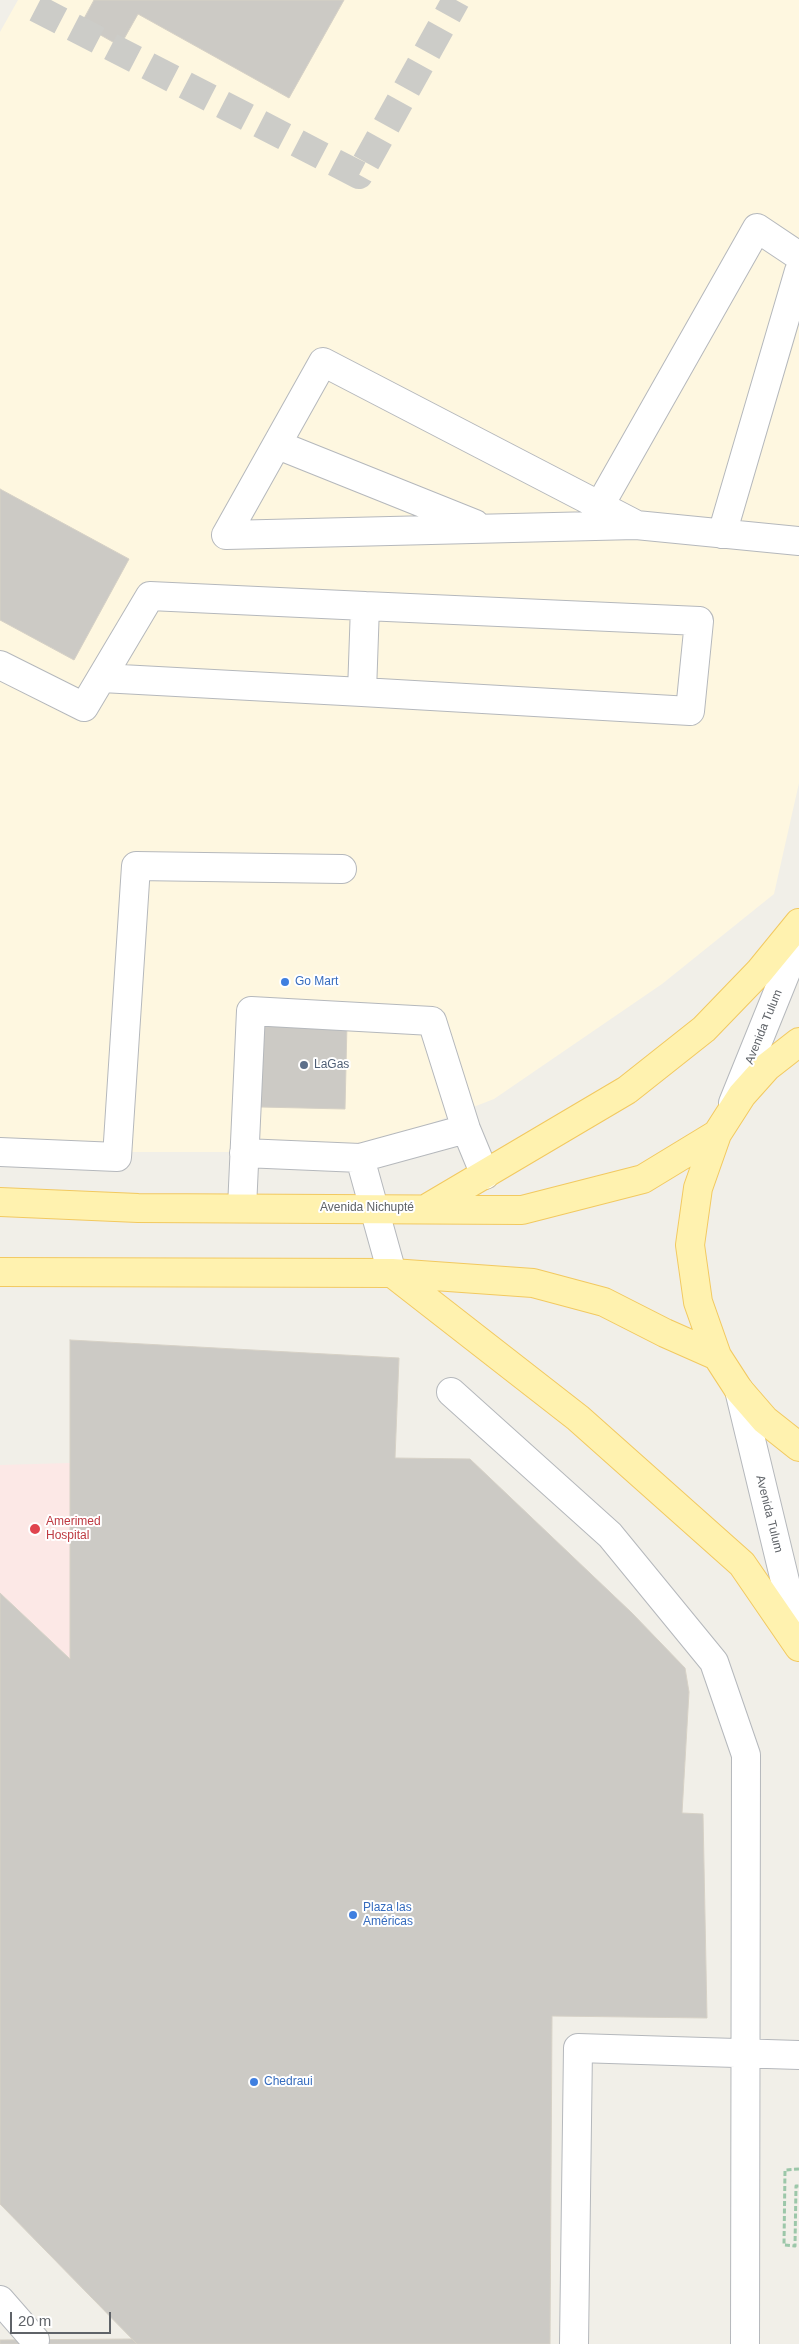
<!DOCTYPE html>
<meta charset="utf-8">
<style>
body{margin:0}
#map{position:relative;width:799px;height:2344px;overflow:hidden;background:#f1efe8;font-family:Arial,sans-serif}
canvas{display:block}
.scale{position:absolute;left:10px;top:2312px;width:101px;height:22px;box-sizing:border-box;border:2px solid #5f6368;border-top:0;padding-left:6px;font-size:15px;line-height:18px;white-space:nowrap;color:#5f6368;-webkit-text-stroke:4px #fff;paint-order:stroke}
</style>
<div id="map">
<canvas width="799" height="2344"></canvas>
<div class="scale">20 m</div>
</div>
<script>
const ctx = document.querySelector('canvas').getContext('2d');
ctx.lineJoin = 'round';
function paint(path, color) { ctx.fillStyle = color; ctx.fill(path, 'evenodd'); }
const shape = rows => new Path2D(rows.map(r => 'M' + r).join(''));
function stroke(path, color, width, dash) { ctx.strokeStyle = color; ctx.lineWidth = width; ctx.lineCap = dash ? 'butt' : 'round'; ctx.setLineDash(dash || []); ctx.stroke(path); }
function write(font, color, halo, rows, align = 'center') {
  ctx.font = font + ' Arial,sans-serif'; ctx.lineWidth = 4; ctx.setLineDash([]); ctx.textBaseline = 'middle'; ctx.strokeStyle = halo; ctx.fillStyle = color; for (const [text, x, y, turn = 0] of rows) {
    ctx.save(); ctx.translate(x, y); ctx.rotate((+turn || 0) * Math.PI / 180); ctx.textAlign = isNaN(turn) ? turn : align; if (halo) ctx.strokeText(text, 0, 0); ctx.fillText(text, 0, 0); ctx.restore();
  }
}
paint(shape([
 [18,0,799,0,799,783,774,894,662,984,494,1099,357,1152,0,1152,0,32]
]), '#fef7e0');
paint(shape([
 [70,1463,70,1659,0,1593,0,1465]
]), '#fce8e6');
const building = shape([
 [94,0,344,0,289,98,138,14,120,46,81,24,94,0],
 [0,489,129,559,74,660,0,620,0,489],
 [262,1022,347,1023,345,1109,261,1107,262,1022],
 [70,1340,399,1358,395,1458,470,1459,632,1613,685,1668,689,1692,682,1813,703,1814,707,2018,552,2016,550,2344,137,2344,0,2204,0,1593,70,1659,70,1340],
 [132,2339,137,2344,0,2344,0,2340,132,2339]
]);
paint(building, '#cccac5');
stroke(building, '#d6d1c6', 1);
stroke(shape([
 [36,8,359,175,456,0]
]), '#ccccc8', 28, [28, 14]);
const minor = shape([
 [278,445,475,524],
 [600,505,757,228,799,256],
 [722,534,799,271],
 [226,535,636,525,799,541],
 [226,535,323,362,635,524],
 [0,665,84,707,150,596,365,606,362,692,102,678],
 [362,692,690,711,699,621,365,606],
 [733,1103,799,940],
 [0,1152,117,1157,136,866,342,869],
 [244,1153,360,1158,466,1129],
 [360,1158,392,1273],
 [242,1208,251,1011,432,1021,466,1129,485,1175],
 [739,1390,799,1639],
 [451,1392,610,1535,714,1662,746,1755,745,2344],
 [0,2300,35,2340],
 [574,2344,578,2048,799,2055]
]);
const major = shape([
 [799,1042,767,1067,742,1095,717,1134,698,1188,690,1245,698,1302,717,1356,739,1390,765,1420,799,1447],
 [0,1202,138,1208,522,1210,643,1179,717,1134],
 [429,1207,627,1090,704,1029,759,972,799,923],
 [0,1272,392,1273,533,1283,604,1302,665,1333,717,1356],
 [392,1273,578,1418,742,1564,799,1647]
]);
stroke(minor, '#b5b8bc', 30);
stroke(major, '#f2c960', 30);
stroke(shape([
 [799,2169,785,2170,784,2245,795,2246,796,2186,799,2186]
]), '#9cc7a9', 3, [5, 2.5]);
stroke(minor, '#fff', 28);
stroke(major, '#fff2af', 28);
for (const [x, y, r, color] of [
 [285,982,5,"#3f7fe0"],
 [304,1065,5,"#5c6f8a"],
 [35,1529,6,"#e0444e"],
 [353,1915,5,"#3f7fe0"],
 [254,2082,5,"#3f7fe0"]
]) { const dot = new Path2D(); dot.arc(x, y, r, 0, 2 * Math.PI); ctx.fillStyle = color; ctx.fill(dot); stroke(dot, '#fff', 2); }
write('12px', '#366cbe', '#fff', [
 ["Go Mart",295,982],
 ["Plaza las",363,1908],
 ["Américas",363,1922],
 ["Chedraui",264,2082]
], 'left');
write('12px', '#5f6368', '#fff', [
 ["Avenida Tulum",764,1027,-68],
 ["Avenida Nichupté",367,1208],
 ["Avenida Tulum",769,1514,76]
]);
write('12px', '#4e5e75', '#fff', [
 ["LaGas",314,1065]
], 'left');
write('12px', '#be3a42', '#fff', [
 ["Amerimed",46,1522],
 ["Hospital",46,1536]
], 'left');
</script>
